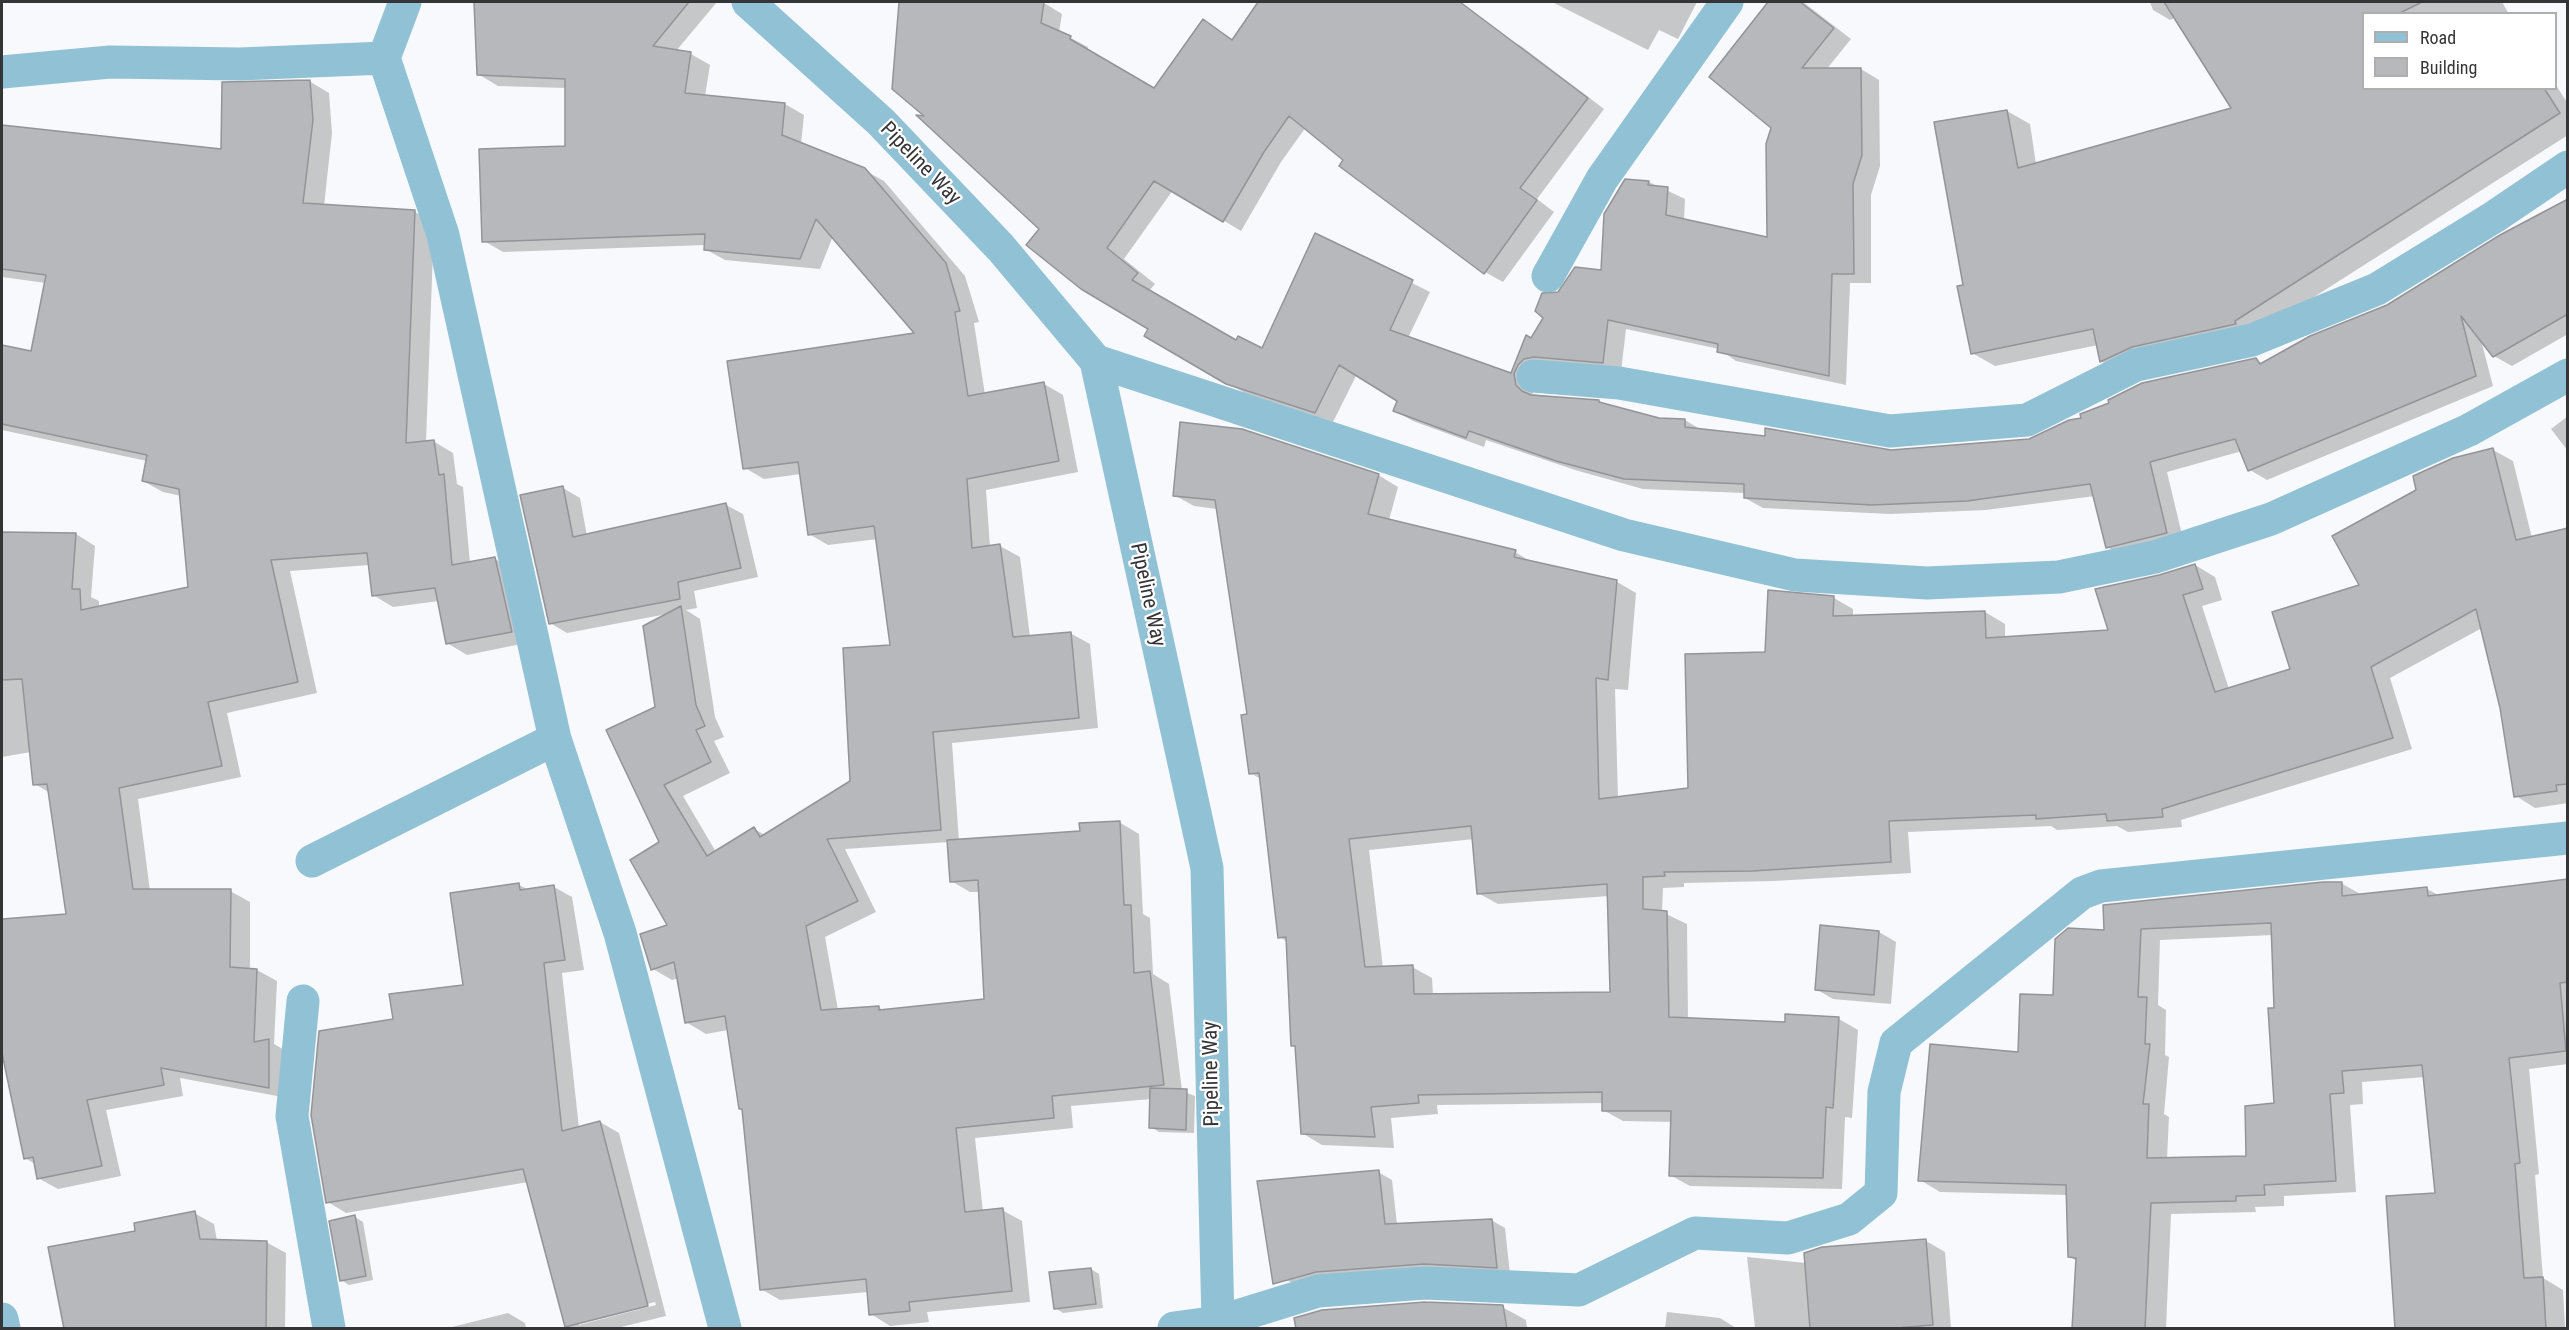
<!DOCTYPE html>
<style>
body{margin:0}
#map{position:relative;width:2569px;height:1330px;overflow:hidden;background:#f7f9fc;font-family:"Roboto Condensed",sans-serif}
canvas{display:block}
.frame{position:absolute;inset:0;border:3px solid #353537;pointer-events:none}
.legend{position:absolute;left:2362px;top:12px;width:195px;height:78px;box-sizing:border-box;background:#fff;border:2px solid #aeaeaf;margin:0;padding:8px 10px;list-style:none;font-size:18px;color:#353537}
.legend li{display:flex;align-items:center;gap:12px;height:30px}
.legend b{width:30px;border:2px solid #aeaeaf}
</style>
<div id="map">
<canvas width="2569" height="1330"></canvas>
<div class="frame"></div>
<ul class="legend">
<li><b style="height:8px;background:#91c1d4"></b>Road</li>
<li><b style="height:16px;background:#b6b8bb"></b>Building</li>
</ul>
</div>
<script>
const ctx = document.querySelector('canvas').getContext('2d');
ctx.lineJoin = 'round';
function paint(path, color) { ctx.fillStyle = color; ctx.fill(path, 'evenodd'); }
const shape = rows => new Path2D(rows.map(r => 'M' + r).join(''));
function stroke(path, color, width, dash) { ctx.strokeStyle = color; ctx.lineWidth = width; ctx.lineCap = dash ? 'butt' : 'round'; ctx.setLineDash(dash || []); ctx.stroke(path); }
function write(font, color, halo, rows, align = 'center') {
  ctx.font = font + ' "Roboto Condensed",sans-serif'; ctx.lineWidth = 4.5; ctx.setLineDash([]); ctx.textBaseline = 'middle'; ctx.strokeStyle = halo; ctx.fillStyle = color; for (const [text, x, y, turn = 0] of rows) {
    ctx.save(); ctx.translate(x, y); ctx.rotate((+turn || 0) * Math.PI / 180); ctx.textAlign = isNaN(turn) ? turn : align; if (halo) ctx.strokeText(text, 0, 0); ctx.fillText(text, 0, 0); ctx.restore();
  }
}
paint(shape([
 [476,2,717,2,676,51,691,54,710,65,705,96,785,104,804,115,801,144,864,170,884,181,965,276,979,322,974,323,985,395,1044,384,1063,395,1078,472,986,490,990,547,1000,546,1020,557,1030,637,1070,633,1090,644,1098,728,952,743,959,841,1081,832,1119,822,1139,834,1143,914,1150,918,1153,974,1169,984,1182,1091,1195,1096,1194,1133,1159,1132,1151,1127,1151,1099,1071,1106,1073,1128,975,1138,983,1212,1002,1210,1022,1221,1030,1302,927,1312,929,1322,890,1326,871,1314,868,1292,780,1300,761,1289,743,1110,740,1108,728,1030,706,1034,686,1022,679,978,672,980,653,969,669,926,661,843,657,708,667,614,567,633,550,623,563,488,580,498,587,536,726,505,743,514,758,577,694,591,697,608,686,610,700,619,715,717,724,737,714,741,730,773,683,796,716,852,754,829,765,835,851,781,892,647,878,539,828,545,809,534,801,474,764,479,745,468,917,334,833,236,820,269,725,260,705,249,706,245,503,252,484,241,567,147,566,88,498,86,478,74],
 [949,842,951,881,970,892,980,892,986,1000,885,1011,878,1007,838,1010,825,937,876,912,845,849],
 [900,2,1044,3,1062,14,1059,32,1088,47,1087,51,1154,90,1204,21,1234,40,1260,2,1450,2,1501,39,1503,36,1521,46,1604,109,1537,199,1554,212,1503,282,1485,272,1306,127,1281,162,1241,231,1173,190,1124,259,1155,284,1149,291,1236,342,1262,350,1316,235,1430,292,1408,338,1512,375,1559,293,1602,271,1649,182,1685,199,1684,220,1769,238,1773,128,1711,77,1770,2,1803,2,1851,39,1826,70,1861,69,1879,80,1880,166,1871,195,1871,283,1850,283,1846,385,1736,361,1719,349,1626,329,1621,372,1532,385,1533,394,1598,402,1659,419,1685,420,1703,431,1887,451,2029,440,2256,360,2263,364,2385,308,2568,201,2568,334,2512,366,2494,356,2481,340,2493,386,2267,480,2250,470,2242,451,2167,472,2184,543,2125,557,2107,547,2095,496,1986,510,1891,514,1763,508,1745,498,1745,493,1643,489,1575,470,1486,440,1484,447,1413,421,1395,411,1399,400,1357,374,1333,422,1245,393,1146,336,1150,329,1041,229,929,118,893,88],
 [1552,2,1697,2,1678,39,1659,30,1648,50],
 [2150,2,2206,2,2207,4,2170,20,2153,10],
 [2238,2,2502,2,2509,14,2364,14,2364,88,2556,88,2556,85,2568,104,2568,135,2256,334,2124,374,2101,361,2098,345,1995,366,1972,353,1964,286,2007,111,2030,124,2036,164,2233,109,2186,34],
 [309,81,329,93,332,133,324,206,415,212,434,223,426,442,433,441,453,453,457,484,463,487,470,563,495,559,515,570,531,642,467,655,447,643,439,601,393,607,373,595,369,565,290,571,317,693,227,713,241,777,138,799,150,891,230,891,250,902,250,970,257,970,277,981,274,1044,288,1052,288,1098,180,1078,183,1096,106,1110,121,1176,58,1189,38,1178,35,1164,25,1158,2,1046,2,921,68,915,50,793,35,784,31,752,2,757,2,534,76,534,95,546,91,597,99,601,99,608,190,588,181,496,163,492,143,481,147,461,2,430,2,347,32,353,46,283,2,277,2,126,223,150],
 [2568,416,2568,451,2551,429],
 [2493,450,2513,461,2532,538,2568,529,2568,803,2535,808,2516,796,2502,708,2482,628,2390,678,2412,749,2181,820,2182,827,2128,832,2117,826,2057,830,2051,826,1908,832,1911,873,1774,881,1684,883,1684,887,1663,888,1662,912,1687,924,1688,1019,1786,1023,1839,1019,1858,1030,1852,1118,1845,1117,1842,1189,1690,1186,1670,1175,1672,1122,1623,1121,1603,1110,1603,1103,1437,1105,1438,1114,1391,1118,1394,1148,1322,1145,1302,1133,1297,1048,1292,1045,1287,942,1280,937,1261,779,1250,773,1249,715,1217,509,1194,506,1174,495,1378,475,1398,487,1389,520,1515,552,1535,564,1617,582,1636,593,1628,690,1615,689,1618,798,1689,789,1767,654,1834,598,1853,609,1853,617,1985,612,2005,624,2005,638,2110,632,2159,577,2195,565,2215,577,2222,600,2202,606,2229,689,2292,670,2361,586],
 [1474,839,1478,893,1498,904,1609,896,1611,993,1433,995,1432,978,1412,967,1383,968,1369,850],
 [2568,880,2568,1064,2529,1069,2539,1174,2535,1175,2543,1278,2563,1290,2565,1328,2396,1328,2436,1194,2425,1077,2362,1082,2363,1104,2350,1105,2356,1192,2284,1196,2284,1206,2255,1207,2256,1212,2171,1214,2166,1328,2074,1328,2077,1261,2070,1257,2068,1195,1940,1192,1920,1180,2020,1054,2054,996,2105,931,2341,883,2362,895,2427,889,2440,896],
 [2273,935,2275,1104,2247,1157,2167,1159,2169,1117,2164,1114,2169,1057,2165,1055,2166,1010,2158,1005,2160,940],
 [519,885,529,890,554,887,572,897,584,970,562,973,579,1128,600,1122,619,1133,666,1316,617,1328,570,1328,566,1326,528,1182,346,1213,328,1202,394,1020,465,987],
 [655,1302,656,1305,579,1325,579,1322],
 [1879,932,1896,942,1891,1004,1833,999,1816,989],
 [1378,1172,1392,1180,1397,1224,1491,1220,1505,1228,1510,1274,1301,1288,1287,1280,1265,1182],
 [194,1213,214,1224,217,1241,266,1242,286,1253,285,1328,67,1328,137,1232],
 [355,1217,363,1222,373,1280,349,1285,341,1280],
 [1926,1241,1945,1252,1951,1328,1755,1328,1747,1257,1806,1263],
 [1091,1269,1099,1274,1103,1308,1063,1313,1055,1308],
 [1502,1307,1526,1320,1527,1328,1298,1328],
 [1667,1312,1720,1318,1736,1328,1665,1328],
 [508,1313,525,1323,526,1328,448,1328]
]), '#0003');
const building = shape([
 [474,2,689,2,653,46,691,52,685,93,785,103,782,135,865,168,946,263,960,311,955,312,968,396,1044,382,1059,461,967,479,972,548,1000,544,1013,637,1071,632,1079,718,933,732,941,830,827,839,858,901,806,926,821,1010,879,1006,879,1010,984,999,978,880,950,882,947,840,1080,831,1079,823,1120,821,1124,905,1131,905,1134,973,1150,971,1164,1085,1052,1096,1054,1118,956,1128,965,1212,1003,1208,1012,1291,909,1302,910,1311,869,1315,866,1279,760,1290,742,1109,739,1109,725,1016,685,1023,674,962,651,970,640,934,667,925,630,860,659,842,606,730,655,707,643,626,681,606,696,705,705,726,696,730,711,762,664,785,707,856,754,827,760,837,850,781,843,648,890,645,874,526,808,535,798,462,743,469,727,361,914,333,816,219,800,259,704,250,705,234,482,242,479,149,565,146,565,79,477,75,474,2],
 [899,2,1044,2,1041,23,1071,36,1070,39,1154,88,1203,19,1232,40,1258,2,1460,2,1588,98,1520,188,1537,200,1484,274,1339,166,1343,160,1289,116,1264,152,1223,222,1154,181,1107,248,1138,273,1132,280,1236,340,1238,336,1262,348,1315,233,1413,280,1390,330,1511,373,1526,335,1531,338,1543,318,1535,311,1542,293,1558,292,1575,267,1601,270,1604,214,1625,179,1649,181,1648,185,1668,187,1666,215,1767,237,1766,144,1771,128,1709,77,1768,2,1800,2,1834,28,1802,68,1861,68,1862,155,1853,184,1854,274,1832,274,1829,376,1717,352,1718,344,1608,320,1603,363,1534,357,1524,359,1518,365,1514,374,1516,385,1522,391,1531,395,1599,400,1599,402,1659,418,1685,419,1685,427,1765,436,1765,428,1891,450,2029,439,2069,420,2081,418,2080,414,2109,403,2108,400,2142,383,2256,358,2260,364,2310,336,2387,305,2500,235,2568,199,2568,314,2493,357,2461,316,2476,376,2248,471,2235,439,2150,462,2167,533,2106,548,2090,484,1967,501,1872,505,1744,498,1744,484,1624,479,1556,461,1469,431,1466,438,1393,411,1397,401,1339,365,1315,413,1226,384,1144,336,1148,329,1081,289,1026,245,1039,229,916,115,924,116,892,89,899,2],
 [2164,2,2422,2,2398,14,2364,14,2364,88,2544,88,2560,113,2235,321,2236,324,2132,347,2100,362,2093,329,1971,354,1957,286,1963,285,1934,122,2007,110,2018,168,2231,108,2164,2],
 [310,80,313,120,303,203,415,210,406,443,434,440,439,475,444,474,452,565,495,557,512,632,446,644,435,588,372,596,367,553,271,560,298,682,208,702,222,766,119,788,133,889,231,889,230,967,257,969,254,1042,269,1039,269,1088,161,1068,164,1085,87,1100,102,1166,37,1179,33,1157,24,1159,2,1053,2,919,66,914,47,784,33,785,22,679,2,680,2,532,76,533,72,589,80,589,81,610,188,587,179,489,142,481,147,455,2,424,2,345,31,351,46,275,2,269,2,125,221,149,222,82,310,80],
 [1180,422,1242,429,1379,474,1368,514,1516,550,1514,557,1617,580,1608,680,1596,678,1599,799,1688,788,1685,654,1765,652,1768,590,1834,596,1833,616,1985,611,1986,638,2108,630,2095,589,2159,575,2195,564,2203,589,2183,595,2215,692,2290,669,2272,612,2359,585,2332,536,2416,490,2413,476,2453,458,2493,448,2516,540,2568,528,2568,784,2556,785,2557,791,2514,797,2500,708,2476,609,2371,667,2393,738,2162,809,2163,817,2107,821,2106,814,2036,819,2036,815,1889,821,1891,862,1753,871,1664,872,1665,876,1643,877,1643,909,1667,911,1669,1017,1785,1022,1785,1014,1839,1017,1833,1108,1826,1107,1823,1178,1669,1176,1671,1111,1602,1111,1602,1092,1418,1095,1419,1103,1371,1107,1375,1137,1301,1134,1295,1046,1291,1046,1286,937,1278,938,1259,773,1249,774,1241,715,1247,714,1215,500,1173,496,1180,422],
 [1471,826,1477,894,1607,884,1610,992,1414,994,1413,965,1365,967,1349,839,1471,826],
 [563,486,573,537,726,503,741,568,678,582,680,599,549,624,520,495,563,486],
 [2568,879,2568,982,2560,983,2566,1051,2509,1058,2520,1163,2515,1164,2524,1278,2543,1277,2546,1329,2395,1329,2386,1196,2435,1193,2422,1065,2342,1071,2344,1093,2330,1094,2336,1181,2264,1185,2265,1195,2236,1196,2236,1201,2151,1203,2145,1329,2072,1329,2076,1258,2068,1257,2066,1185,1918,1181,1930,1044,2018,1052,2020,994,2053,995,2055,939,2068,928,2104,930,2103,905,2323,882,2342,882,2342,896,2427,887,2428,896,2568,879],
 [2271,923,2274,1008,2268,1008,2274,1103,2245,1106,2246,1156,2147,1158,2149,1104,2143,1104,2150,1044,2145,1044,2147,997,2138,997,2141,929,2271,923],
 [519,883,520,890,554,885,565,960,544,963,562,1131,600,1121,648,1306,565,1327,523,1169,326,1203,311,1115,319,1031,393,1019,389,994,463,985,450,893,519,883],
 [1820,925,1879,931,1874,995,1815,990,1820,925],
 [1150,1088,1187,1089,1186,1130,1149,1128,1150,1088],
 [1379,1170,1385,1224,1492,1219,1497,1268,1424,1264,1316,1272,1273,1284,1257,1181,1379,1170],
 [195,1211,200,1239,267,1241,266,1329,64,1329,48,1247,135,1231,134,1223,195,1211],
 [355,1215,366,1276,340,1281,329,1221,355,1215],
 [1926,1239,1933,1325,1884,1329,1810,1329,1804,1253,1822,1247,1926,1239],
 [1091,1268,1096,1304,1054,1309,1049,1272,1091,1268],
 [1425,1302,1503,1305,1507,1329,1296,1329,1294,1318,1322,1310,1425,1302]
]);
paint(building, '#b6b8bb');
stroke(building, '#939497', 1.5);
stroke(shape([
 [405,2,384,58,443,235,555,739,620,933,725,1328],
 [748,2,881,122,1001,248,1096,361,1207,868,1218,1322,1221,1328],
 [2,72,110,62,240,64,384,58],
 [1548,276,1602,179,1727,2],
 [1096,361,1624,535,1795,575,1927,583,2059,577,2155,557,2271,519,2469,430,2568,375],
 [1533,376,1619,383,1890,431,2027,420,2136,365,2252,340,2377,289,2494,217,2568,167],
 [312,861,555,739],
 [303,1001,292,1116,329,1328],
 [2,1319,4,1328],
 [1174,1328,1218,1322,1318,1291,1425,1283,1579,1290,1695,1233,1788,1238,1849,1219,1881,1193,1884,1092,1896,1043,2082,893,2101,886,2568,838]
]), '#91c1d4', 33);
write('21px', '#353537', '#fff', [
 ["Pipeline Way",920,164,46],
 ["Pipeline Way",1147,595,78],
 ["Pipeline Way",1212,1074,-91]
]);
</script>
